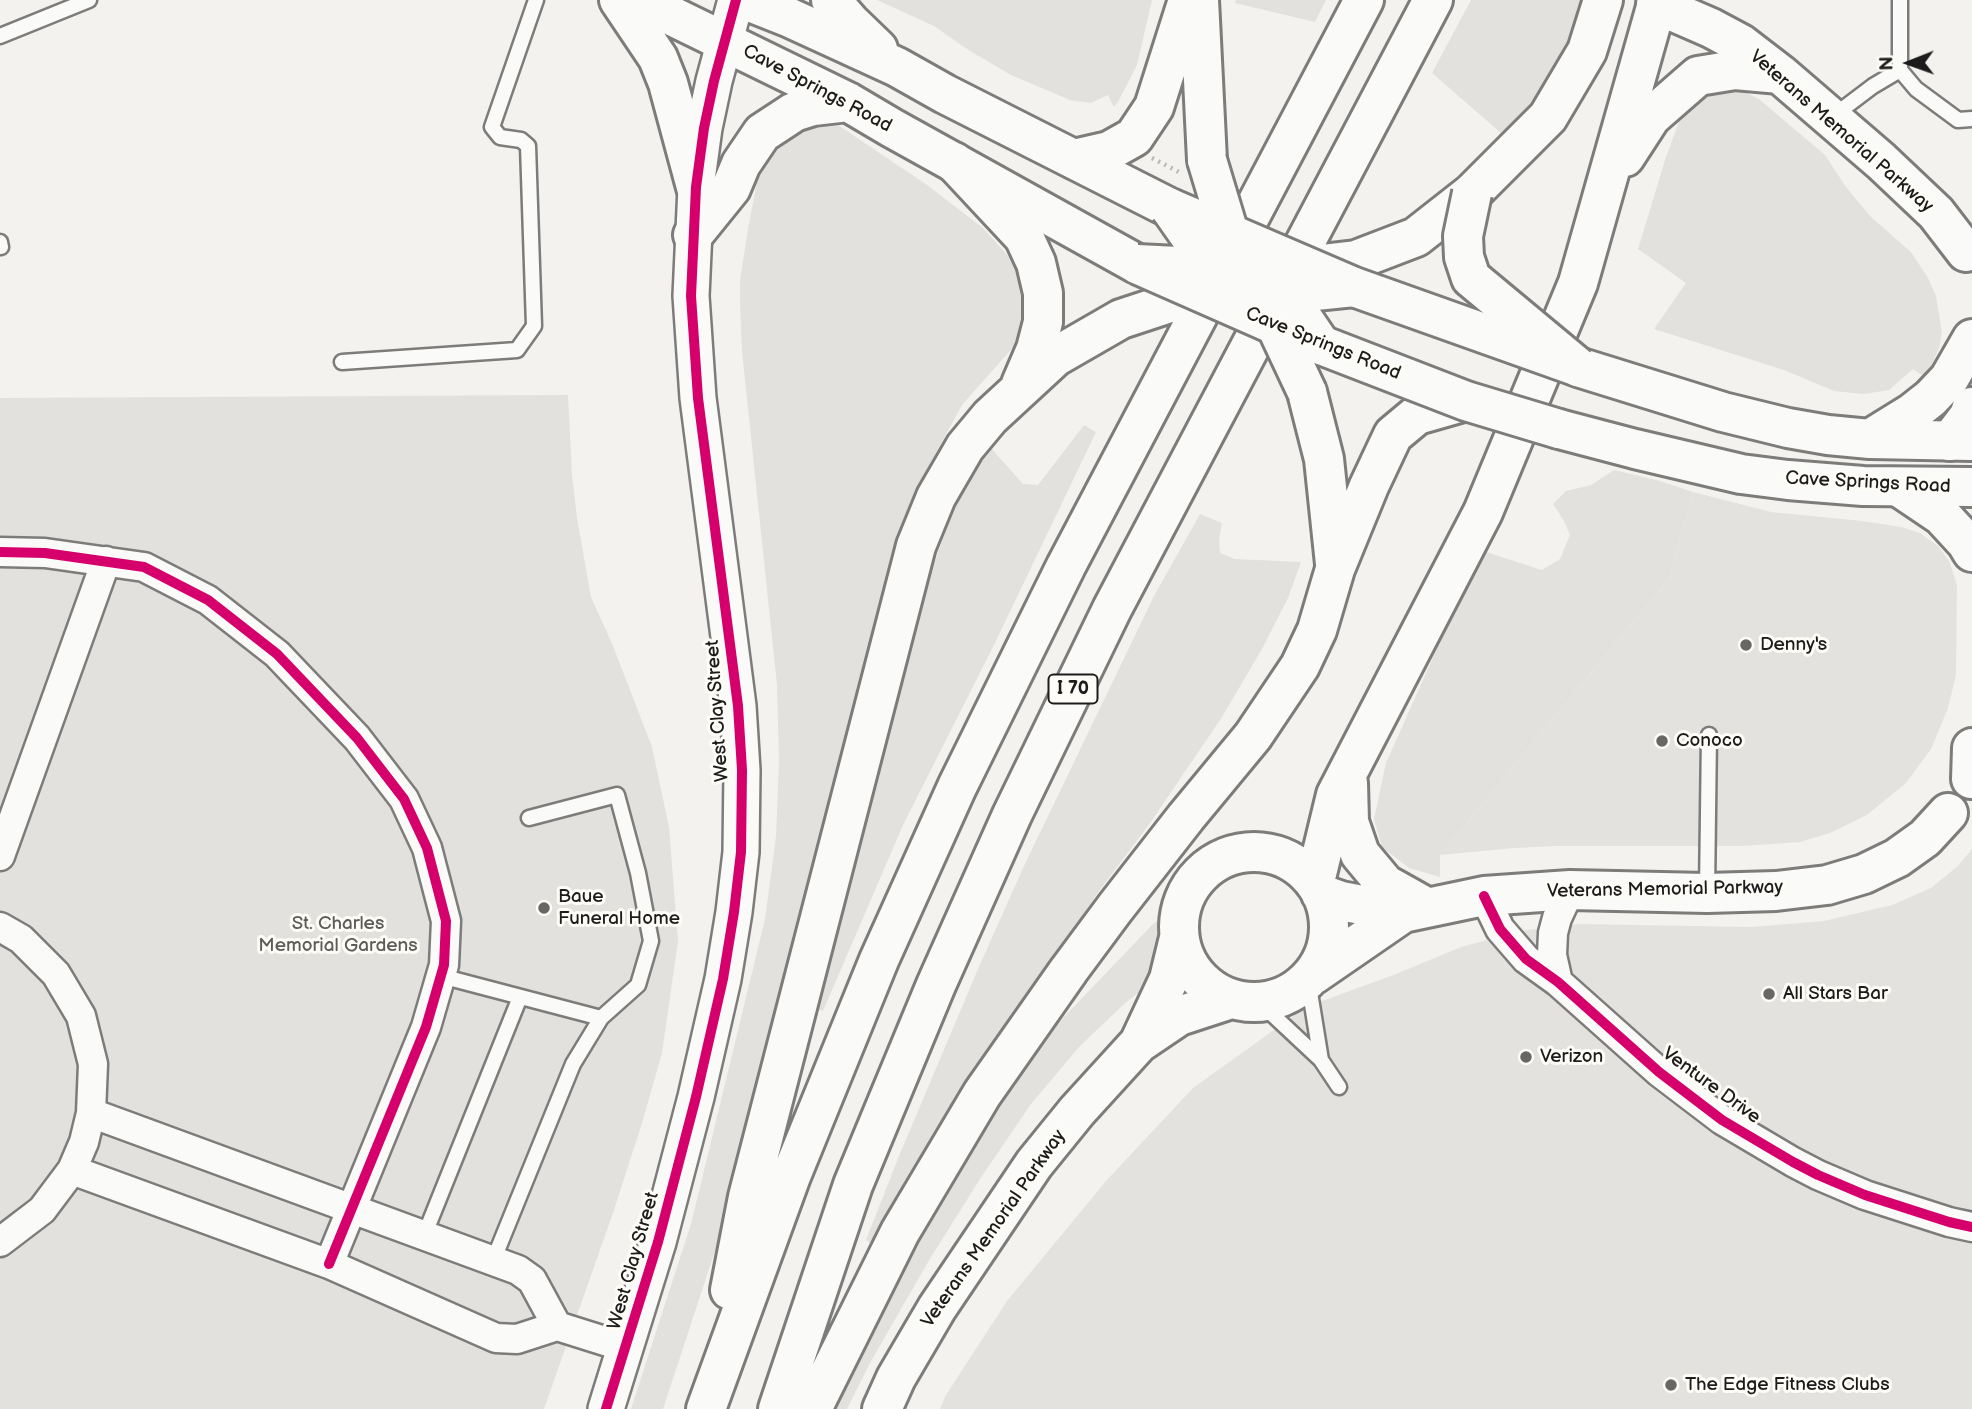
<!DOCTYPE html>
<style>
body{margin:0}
#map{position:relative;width:1972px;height:1409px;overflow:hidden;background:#f3f2ef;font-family:"Balsamiq Sans",sans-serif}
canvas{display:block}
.north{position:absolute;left:1874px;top:28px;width:70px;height:70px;-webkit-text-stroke:5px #fdfcf7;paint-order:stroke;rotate:269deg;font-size:19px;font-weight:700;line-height:28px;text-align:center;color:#1c1c1c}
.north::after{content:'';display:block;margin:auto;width:24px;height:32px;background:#1c1c1c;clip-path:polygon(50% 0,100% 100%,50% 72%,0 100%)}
</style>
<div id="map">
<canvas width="1972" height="1409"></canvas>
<div class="north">N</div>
</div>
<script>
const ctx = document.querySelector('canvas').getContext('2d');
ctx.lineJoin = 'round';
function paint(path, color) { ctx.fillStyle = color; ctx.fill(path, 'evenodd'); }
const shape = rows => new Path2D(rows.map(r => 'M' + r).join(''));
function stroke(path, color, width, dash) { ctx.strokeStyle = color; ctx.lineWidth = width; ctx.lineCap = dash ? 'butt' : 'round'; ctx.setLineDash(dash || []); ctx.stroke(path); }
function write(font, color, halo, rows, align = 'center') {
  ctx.font = font + ' "Balsamiq Sans",sans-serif'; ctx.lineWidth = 6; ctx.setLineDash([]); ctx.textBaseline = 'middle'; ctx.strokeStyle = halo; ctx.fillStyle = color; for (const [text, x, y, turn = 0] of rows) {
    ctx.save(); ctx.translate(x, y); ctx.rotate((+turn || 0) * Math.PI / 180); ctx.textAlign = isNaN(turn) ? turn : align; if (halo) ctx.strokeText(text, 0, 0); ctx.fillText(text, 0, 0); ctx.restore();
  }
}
paint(shape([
 [1693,492,1771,512,1862,521,1901,527,1920,533,1938,546,1949,561,1957,585,1956,675,1948,708,1931,749,1906,783,1867,815,1830,833,1800,842,1742,846,1557,846,1515,848,1440,855,1669,579],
 [1972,849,1972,1409,940,1409,946,1395,1007,1301,1106,1181,1193,1088,1306,1007,1396,974,1461,947,1526,930,1580,924,1752,927,1824,921,1892,905,1931,888,1958,866]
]), '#e3e2de');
paint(shape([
 [877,0,1152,0,1137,65,1119,100,1114,107,1108,95,1091,103,1070,100,1011,75,970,51,934,26],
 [1236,0,1326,0,1315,22,1235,3],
 [1471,0,1583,0,1572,40,1548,80,1523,114,1501,133,1432,73],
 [1739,89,1759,99,1825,155,1846,187,1871,217,1911,252,1928,278,1936,296,1942,333,1939,348,1932,364,1923,376,1913,369,1889,390,1864,394,1834,391,1784,370,1654,329,1686,283,1638,249,1666,157,1680,119,1697,93],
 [838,125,927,185,983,228,1018,267,1029,307,1023,336,962,405,916,489,891,555,731,1202,663,1409,631,1409,691,1224,765,919,776,836,779,761,777,685,742,351,740,304,740,281,748,229,757,182,765,164,778,147,793,136,820,126],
 [568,395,572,475,577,518,591,597,613,646,652,747,669,827,678,941,662,1053,642,1123,614,1210,544,1409,0,1409,0,398],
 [1084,425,1096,432,994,645,903,825,823,1011,809,1006,927,583,957,500,990,447,1023,484,1038,485],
 [1614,470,1660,481,1693,492,1669,579,1440,855,1440,877,1409,868,1382,847,1374,819,1386,763,1439,644,1483,551,1542,570,1560,559,1570,535,1564,521,1553,504,1566,491,1591,485],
 [1200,514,1222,523,1219,540,1220,553,1235,559,1301,562,1288,598,1262,649,1222,717,1148,826,1096,895,1047,970,986,1057,872,1244,866,1240,899,1156,978,969,1023,868,1154,596],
 [1184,901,1172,947,1156,978,1122,1006,1080,1046,1031,1104,980,1179,928,1262,870,1363,847,1409,832,1409,910,1253,976,1140,1042,1040,1153,924]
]), '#e2e1dd');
const service = shape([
 [1900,0,1900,70,1916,89,1958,120,1972,119],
 [0,36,89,0],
 [1832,117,1873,86,1900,70],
 [0,242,1,247,0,247],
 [342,362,517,350,534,326,528,146,521,140,500,137,492,127,536,0],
 [1707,892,1709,735],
 [441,976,601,1018],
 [1308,980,1321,1060],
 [1259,1002,1321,1060,1339,1087],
 [424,1236,520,997],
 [493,1261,573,1064,601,1018,638,985,651,941,638,873,617,795,529,818]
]);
const minor = shape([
 [0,552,45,553,144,567,208,600,277,654,357,738,404,799,427,848,446,921,444,965,426,1027,329,1264],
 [0,856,106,561],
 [1484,896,1500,929,1526,959,1558,982,1659,1072,1722,1120,1793,1162,1818,1175,1865,1195,1949,1222,1972,1227],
 [0,927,21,939,56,974,81,1016,93,1064,91,1113,84,1142,72,1170,42,1210,0,1242],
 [1558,982,1552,955,1553,933,1557,918,1570,890],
 [91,1113,518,1270,532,1280,557,1326],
 [72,1170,329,1264,496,1338,517,1339,557,1326,627,1348]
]);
const tertiary = shape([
 [606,1409,658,1242,696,1097,723,979,734,912,741,852,742,770,738,706,698,398,691,296,696,187,704,128,714,81,736,0]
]);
const secondary = shape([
 [1656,4,1711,28,1741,44,1780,74,1881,161,1936,213,1966,252],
 [1625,157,1651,117,1698,76,1735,70,1780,74],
 [1950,441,1969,416,1972,407],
 [1899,487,1942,516,1966,542,1972,552],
 [1971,779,1972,748],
 [1348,783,1349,822,1360,854,1385,884,1426,907],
 '1179 927a75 75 0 1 1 150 0a75 75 0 1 1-150 0Z',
 [1315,882,1336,795,1483,512,1578,283,1658,0],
 [1321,894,1341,901,1403,913],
 [1313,975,1403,913,1484,896,1570,890,1707,893,1776,891,1827,885,1864,874,1897,858,1925,838,1948,813],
 [1140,1041,1169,979,1179,938],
 [882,1409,896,1378,937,1308,1034,1164,1077,1111,1139,1043,1179,1016,1231,999]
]);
const primary = shape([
 [619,0,658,58,668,83,696,187],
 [639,0,848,102,892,128,1137,264],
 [745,0,788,17,897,67,945,94,1170,208],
 [831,0,850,22,878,49],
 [693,235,731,188,741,164,762,133,794,112,813,106,848,102],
 [1578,367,1723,412,1788,428,1828,435,1870,439,1972,441],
 [1559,429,1635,449,1741,474,1788,480,1863,486,1972,487],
 [1870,439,1912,413,1931,398,1949,379,1972,339]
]);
const motorway = shape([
 [1199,0,1207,160],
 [1074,159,1109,151,1134,137,1154,107,1188,0],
 [954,162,1024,237,1036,263,1043,293,1043,322,1036,349,1021,384],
 [1304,266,1356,260,1416,237,1472,193,1548,117,1587,51,1603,0],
 [1307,392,1324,459,1335,564],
 [730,1290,748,1197,916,546,936,497,965,447,990,417,1055,357,1121,319,1200,293],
 [706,1409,791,1176,879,960,957,787,1066,566,1364,0],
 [778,1409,853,1185,936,985,1012,815,1112,609,1433,0],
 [812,1409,900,1232,982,1094,1069,970,1115,908,1186,817,1253,736,1300,666,1317,630,1335,569,1369,486,1393,435,1417,415,1466,401]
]);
stroke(service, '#7d7c7b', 19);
stroke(minor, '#7d7c7b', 33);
stroke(tertiary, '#7d7c7b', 40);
stroke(secondary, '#7d7c7b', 44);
stroke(primary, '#7d7c7b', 44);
stroke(motorway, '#7d7c7b', 44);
stroke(shape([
 [1152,158,1179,172]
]), '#b8b7b6', 4.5, [2, 5]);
stroke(service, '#fafaf8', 14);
stroke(minor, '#fafaf8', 28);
stroke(tertiary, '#fafaf8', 35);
stroke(secondary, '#fafaf8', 38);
stroke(primary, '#fafaf8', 38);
stroke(motorway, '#fafaf8', 38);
const primaryBridge = shape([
 [1170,208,1354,287,1576,366],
 [1139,265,1321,345,1466,401,1559,429]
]);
const motorwayBridge = shape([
 [1207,160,1229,233,1258,270,1287,295,1321,345],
 [1472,193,1463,236,1464,257,1471,278,1578,367],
 [1170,208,1212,268,1276,326,1307,392],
 [1137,264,1258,270,1304,266],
 [1266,296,1354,287]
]);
stroke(primaryBridge, '#7d7c7b', 44, []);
stroke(motorwayBridge, '#7d7c7b', 44, []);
stroke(primaryBridge, '#fafaf8', 38);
stroke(motorwayBridge, '#fafaf8', 38);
stroke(shape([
 [0,552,45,553,144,567,208,600,277,654,357,738,404,799,427,848,446,921,444,965,426,1027,329,1264],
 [1484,896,1500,929,1526,959,1558,982,1659,1072,1722,1120,1793,1162,1818,1175,1865,1195,1949,1222,1972,1227],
 [606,1409,658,1242,696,1097,723,979,734,912,741,852,742,770,738,706,698,398,691,296,696,187,704,128,714,81,736,0]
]), '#d6006c', 10);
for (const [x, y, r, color] of [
 [1746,645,7,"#676766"],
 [1662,741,7,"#676766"],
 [544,908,7,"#676766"],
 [1769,994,7,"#676766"],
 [1526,1057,7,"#676766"],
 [1671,1385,7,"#676766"]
]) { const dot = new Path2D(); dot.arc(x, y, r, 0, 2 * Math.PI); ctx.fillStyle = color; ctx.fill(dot); stroke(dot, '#fdfcf7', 2.5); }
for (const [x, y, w] of [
 [1073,689,49]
]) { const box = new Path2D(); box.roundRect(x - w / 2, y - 14.5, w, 29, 5); ctx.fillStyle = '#fdfcf7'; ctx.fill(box); stroke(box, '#1c1c1c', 2); }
write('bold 18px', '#1c1c1c', null, [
 ["I 70",1073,689]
]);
write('19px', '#1c1c1c', '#fdfcf7', [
 ["Cave Springs Road",817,89,28],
 ["Veterans Memorial Parkway",1841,132,41],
 ["Cave Springs Road",1323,344,22],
 ["Cave Springs Road",1868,483,3],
 ["West Clay Street",718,711,-94],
 ["Veterans Memorial Parkway",1665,890,-1],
 ["Venture Drive",1711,1086,36],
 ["Veterans Memorial Parkway",994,1229,-55],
 ["West Clay Street",634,1261,-74]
]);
write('19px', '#1c1c1c', '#fdfcf7', [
 ["Denny's",1760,645],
 ["Conoco",1676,741],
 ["Baue",558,897],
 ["Funeral Home",558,919],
 ["All Stars Bar",1783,994],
 ["Verizon",1540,1057],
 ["The Edge Fitness Clubs",1685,1385]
], 'left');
write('19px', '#5c5c5b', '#fdfcf7', [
 ["St. Charles",338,924],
 ["Memorial Gardens",338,946]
]);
</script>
